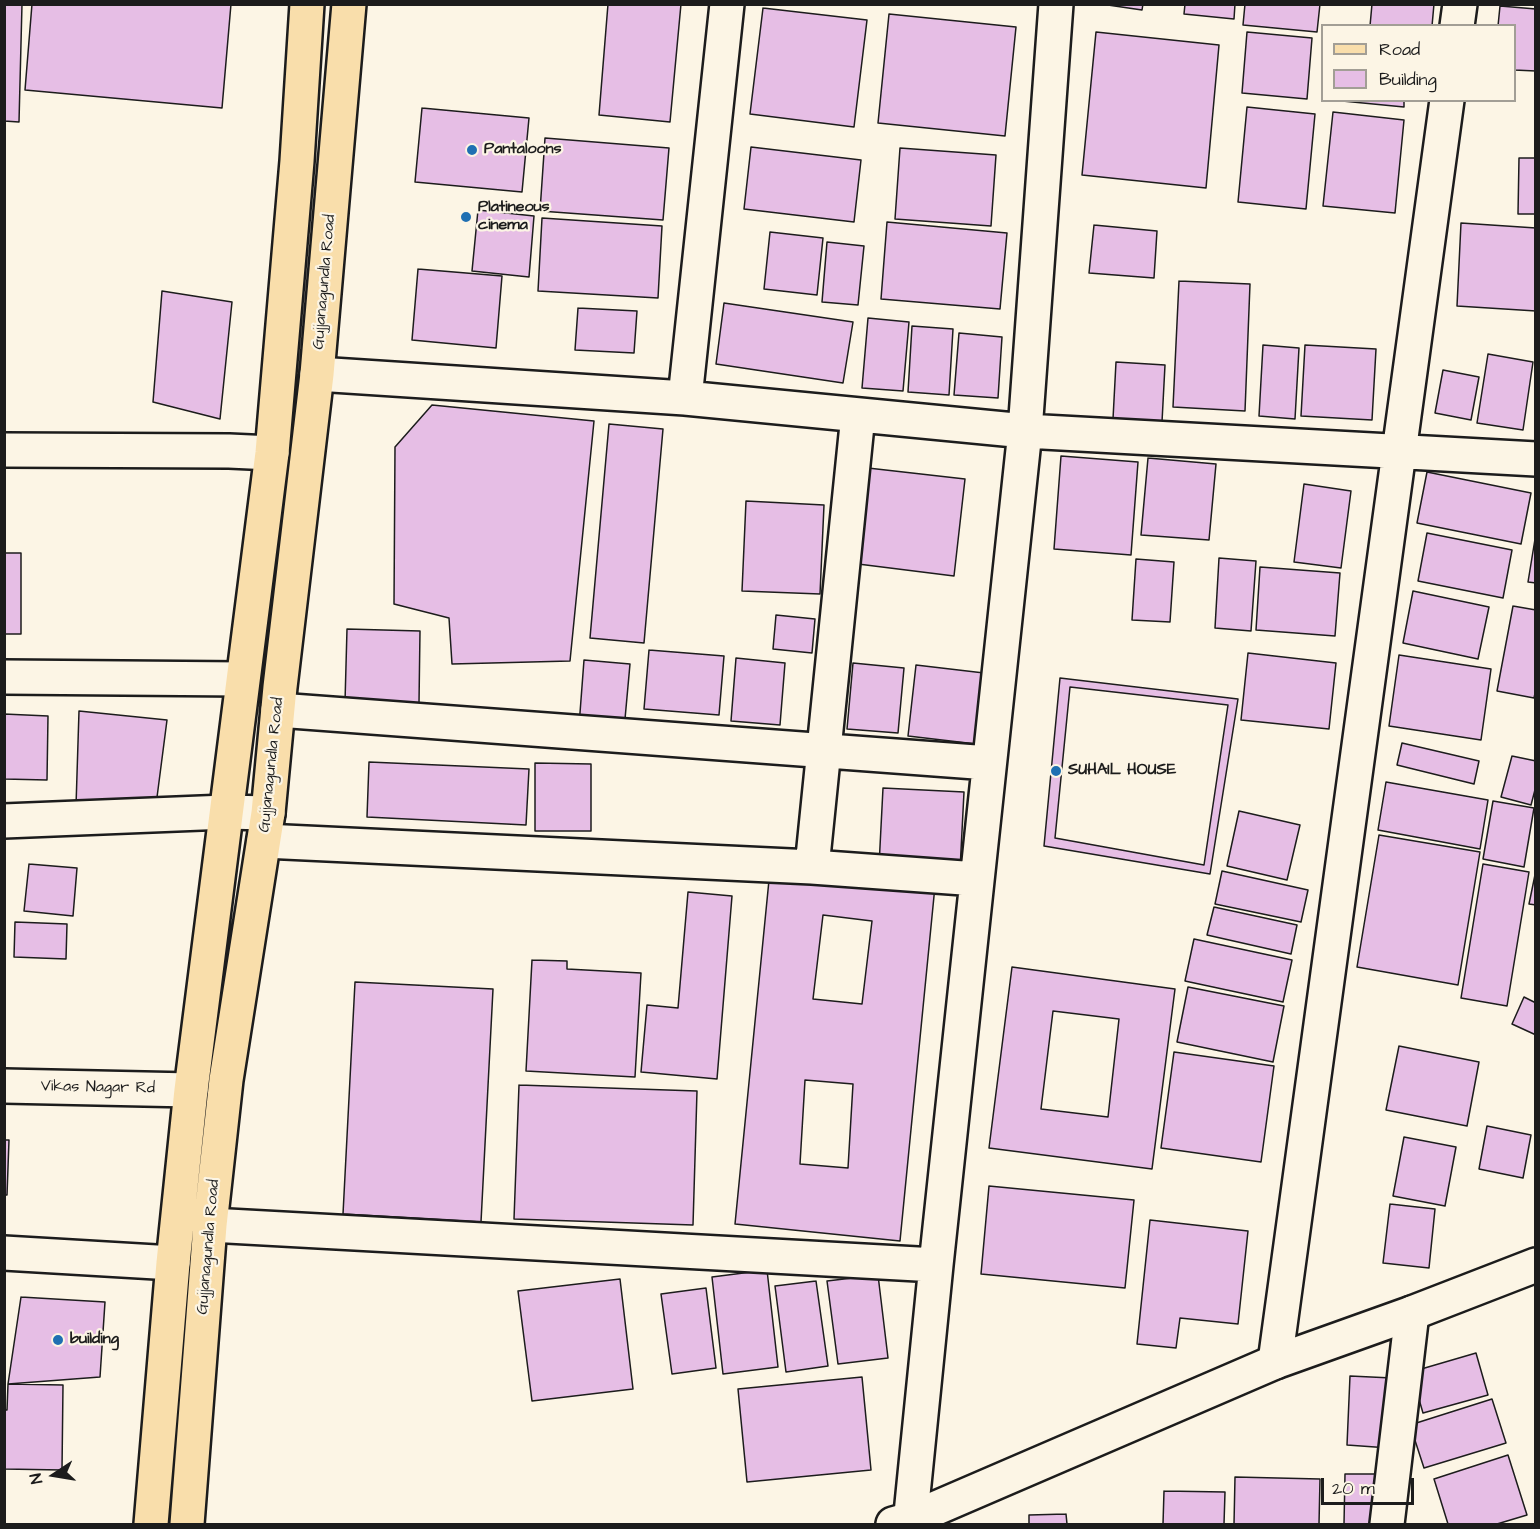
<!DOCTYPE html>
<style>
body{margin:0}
#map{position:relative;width:1540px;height:1529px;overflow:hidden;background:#fcf5e5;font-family:"Architects Daughter",sans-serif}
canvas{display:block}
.frame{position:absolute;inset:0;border:6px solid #1c1c1c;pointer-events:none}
.legend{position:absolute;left:1321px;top:24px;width:195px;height:78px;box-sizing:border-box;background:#fcf5e5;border:2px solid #a29e95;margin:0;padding:8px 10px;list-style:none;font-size:18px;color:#1c1c1c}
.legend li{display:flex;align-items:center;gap:12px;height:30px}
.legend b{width:30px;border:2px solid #a29e95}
.north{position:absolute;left:24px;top:1445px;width:60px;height:60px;-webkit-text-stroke:4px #fcf5e5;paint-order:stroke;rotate:258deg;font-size:16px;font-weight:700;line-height:24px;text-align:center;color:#1c1c1c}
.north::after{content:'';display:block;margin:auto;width:21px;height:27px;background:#1c1c1c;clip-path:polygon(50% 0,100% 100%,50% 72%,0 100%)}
.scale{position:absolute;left:1321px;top:1478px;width:93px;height:27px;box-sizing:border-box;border:3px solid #1c1c1c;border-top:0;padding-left:8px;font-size:18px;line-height:21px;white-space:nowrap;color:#1c1c1c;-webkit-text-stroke:4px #fcf5e5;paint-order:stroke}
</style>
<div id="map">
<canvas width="1540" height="1529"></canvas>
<div class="frame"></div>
<ul class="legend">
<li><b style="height:8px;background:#f9deab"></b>Road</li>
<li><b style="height:16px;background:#e6bee5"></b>Building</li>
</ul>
<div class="north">N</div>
<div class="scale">20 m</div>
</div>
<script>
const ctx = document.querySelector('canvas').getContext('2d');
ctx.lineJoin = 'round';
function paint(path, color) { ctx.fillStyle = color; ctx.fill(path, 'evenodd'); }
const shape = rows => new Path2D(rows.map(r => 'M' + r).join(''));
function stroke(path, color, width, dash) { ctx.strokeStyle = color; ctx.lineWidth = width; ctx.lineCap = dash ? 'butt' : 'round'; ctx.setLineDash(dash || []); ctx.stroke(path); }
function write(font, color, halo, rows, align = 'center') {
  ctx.font = font + ' "Architects Daughter",sans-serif'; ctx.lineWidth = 4.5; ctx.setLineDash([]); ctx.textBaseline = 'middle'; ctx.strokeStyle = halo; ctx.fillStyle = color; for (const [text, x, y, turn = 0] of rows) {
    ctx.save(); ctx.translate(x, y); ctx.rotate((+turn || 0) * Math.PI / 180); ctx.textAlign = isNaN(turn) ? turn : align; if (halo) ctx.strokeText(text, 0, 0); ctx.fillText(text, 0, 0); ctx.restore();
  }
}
const building = shape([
 [4,4,22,4,19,122,4,121,4,4],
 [32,4,231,4,222,108,25,90,32,4],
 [608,4,681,4,670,122,599,115,608,4],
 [1101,4,1143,4,1142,10,1101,4],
 [1185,4,1235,4,1234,19,1184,14,1185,4],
 [1245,4,1320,4,1317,32,1243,25,1245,4],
 [1372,4,1434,4,1432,26,1370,26,1372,4],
 [1500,6,1536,9,1536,71,1514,70,1514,26,1498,26,1500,6],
 [763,8,867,20,854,127,750,114,763,8],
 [889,14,1016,27,1005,136,878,123,889,14],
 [1096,32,1219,45,1206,188,1082,175,1096,32],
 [1247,32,1312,38,1307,99,1242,93,1247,32],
 [1332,100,1404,100,1404,107,1332,100],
 [1247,107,1315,114,1306,209,1238,202,1247,107],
 [422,108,529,118,522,192,415,182,422,108],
 [1333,112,1404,120,1395,213,1323,206,1333,112],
 [545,138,669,148,663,220,540,211,545,138],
 [751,147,861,160,854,222,744,209,751,147],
 [900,148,996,155,991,226,895,219,900,148],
 [1519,158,1536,158,1536,214,1518,214,1519,158],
 [478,210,534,216,529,277,472,271,478,210],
 [542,218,662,226,658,298,538,291,542,218],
 [887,222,1007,233,1000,309,881,299,887,222],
 [1461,223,1536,228,1536,311,1457,306,1461,223],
 [1094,225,1157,231,1154,278,1089,273,1094,225],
 [770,232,823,238,817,295,764,289,770,232],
 [827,242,864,246,858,305,822,302,827,242],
 [418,269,502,276,496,348,412,340,418,269],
 [1179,281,1250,284,1245,411,1173,407,1179,281],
 [162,291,232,302,220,419,153,402,162,291],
 [724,303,853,322,843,383,716,364,724,303],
 [578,308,637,311,634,353,575,350,578,308],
 [868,318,909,322,903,391,862,388,868,318],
 [912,326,953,329,949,395,908,392,912,326],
 [959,333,1002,337,998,398,954,395,959,333],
 [1263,345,1299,348,1295,419,1259,416,1263,345],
 [1305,345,1376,349,1372,420,1301,416,1305,345],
 [1488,354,1533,362,1523,430,1477,423,1488,354],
 [1116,362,1165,365,1162,422,1113,419,1116,362],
 [1443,370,1479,377,1471,420,1435,413,1443,370],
 [432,405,594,421,570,661,452,664,449,618,394,604,395,447,432,405],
 [609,424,663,429,644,643,590,638,609,424],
 [1061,456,1138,462,1131,555,1054,549,1061,456],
 [1148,458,1216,464,1209,540,1141,535,1148,458],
 [868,468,965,479,954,576,858,564,868,468],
 [1427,472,1531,493,1521,544,1417,523,1427,472],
 [1304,484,1351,491,1341,568,1294,562,1304,484],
 [746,501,824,505,820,594,742,591,746,501],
 [1427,533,1512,550,1503,598,1418,581,1427,533],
 [1536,533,1536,583,1528,582,1536,533],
 [4,553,21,553,21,634,4,634,4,553],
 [1219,558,1256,561,1251,631,1215,628,1219,558],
 [1136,559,1174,562,1170,622,1132,620,1136,559],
 [1260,567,1340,573,1335,636,1256,630,1260,567],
 [1413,591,1489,607,1478,659,1403,643,1413,591],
 [1513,606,1536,610,1536,689,1534,698,1497,691,1513,606],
 [776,615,815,619,812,653,773,649,776,615],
 [347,629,420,631,419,703,345,702,347,629],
 [649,650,724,656,719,715,644,709,649,650],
 [1248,653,1336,663,1329,729,1241,720,1248,653],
 [1399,655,1491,669,1481,740,1389,726,1399,655],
 [736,658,785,663,780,725,731,721,736,658],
 [584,660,630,664,624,730,579,726,584,660],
 [853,663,904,668,898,733,847,729,853,663],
 [916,665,984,673,976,744,908,736,916,665],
 [1060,678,1238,699,1210,874,1044,846,1060,678],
 [1070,687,1228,705,1204,865,1055,838,1070,687],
 [79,711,167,720,156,805,76,806,79,711],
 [4,714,48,716,47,780,4,779,4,714],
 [1402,743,1479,761,1474,784,1397,765,1402,743],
 [1512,756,1536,761,1536,786,1531,805,1501,797,1512,756],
 [369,762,529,769,526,825,367,817,369,762],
 [535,763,591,764,591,831,535,831,535,763],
 [1386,782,1488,800,1480,849,1378,830,1386,782],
 [883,788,964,792,960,870,879,866,883,788],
 [1493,801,1534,808,1524,867,1483,859,1493,801],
 [1239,811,1300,825,1287,880,1227,866,1239,811],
 [1379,835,1480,852,1458,985,1357,967,1379,835],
 [29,864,77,868,73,916,24,911,29,864],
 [1483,864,1529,872,1507,1006,1461,998,1483,864],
 [770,870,935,886,900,1241,735,1224,770,870],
 [823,915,872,921,862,1004,813,999,823,915],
 [805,1080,853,1084,848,1168,800,1164,805,1080],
 [1536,870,1536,905,1529,904,1536,870],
 [1222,871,1308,890,1301,922,1215,904,1222,871],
 [688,892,732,896,717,1079,641,1072,647,1005,678,1008,688,892],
 [1214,907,1297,925,1291,954,1207,935,1214,907],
 [15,922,67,924,66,959,14,957,15,922],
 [1194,939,1292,960,1283,1002,1185,981,1194,939],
 [532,960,567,961,567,969,641,973,635,1077,526,1071,532,960],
 [1012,967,1175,989,1152,1169,989,1148,1012,967],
 [1053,1011,1119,1019,1108,1117,1041,1109,1053,1011],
 [355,982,493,989,481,1222,343,1214,355,982],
 [1188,987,1284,1006,1273,1062,1177,1042,1188,987],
 [1524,997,1536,1003,1536,1035,1512,1024,1524,997],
 [1399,1046,1479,1062,1467,1126,1386,1110,1399,1046],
 [1174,1052,1274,1066,1261,1162,1161,1148,1174,1052],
 [519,1085,697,1091,693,1225,514,1219,519,1085],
 [1487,1126,1531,1135,1523,1178,1479,1169,1487,1126],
 [1404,1137,1456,1147,1445,1206,1393,1196,1404,1137],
 [4,1140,9,1140,7,1195,4,1195,4,1140],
 [989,1186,1134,1200,1125,1288,981,1274,989,1186],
 [1390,1204,1435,1209,1429,1268,1383,1263,1390,1204],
 [1150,1220,1248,1231,1238,1324,1180,1318,1176,1348,1137,1344,1150,1220],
 [767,1270,778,1367,723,1374,712,1277,767,1270],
 [878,1275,888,1358,838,1364,827,1281,878,1275],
 [620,1279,633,1389,532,1401,518,1291,620,1279],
 [816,1281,828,1366,786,1372,775,1286,816,1281],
 [706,1288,716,1368,672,1374,661,1294,706,1288],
 [21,1297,105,1302,100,1377,8,1384,21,1297],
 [1476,1353,1488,1395,1423,1413,1411,1372,1476,1353],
 [1350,1376,1392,1378,1389,1448,1347,1445,1350,1376],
 [862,1377,871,1470,747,1482,738,1389,862,1377],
 [8,1384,63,1385,62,1470,4,1469,4,1410,7,1410,8,1384],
 [1492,1399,1506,1443,1424,1468,1410,1425,1492,1399],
 [1508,1455,1527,1515,1497,1524,1448,1524,1434,1479,1508,1455],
 [1345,1474,1382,1474,1382,1524,1344,1524,1345,1474],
 [1235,1477,1320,1479,1319,1524,1234,1524,1235,1477],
 [1164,1491,1225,1492,1224,1524,1163,1524,1164,1491],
 [1066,1514,1067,1524,1029,1524,1029,1515,1066,1514]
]);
paint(building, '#e6bee5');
stroke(building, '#1c1c1c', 1.5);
const street = shape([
 [1457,26,1460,4],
 [317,374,685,398,1025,431,1536,459],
 [685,398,727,4],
 [4,450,229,451,272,453],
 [4,677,242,679],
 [278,710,989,763],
 [4,821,226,812,268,813],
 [264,841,812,867,977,879],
 [812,867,858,415],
 [4,1086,191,1090],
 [210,1225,936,1265],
 [4,1253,173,1263],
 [1275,1362,1447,100],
 [910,1524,936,1265,1025,431,1056,4],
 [1387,1524,1412,1313]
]);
const secondary = shape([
 [893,1524,911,1519,1275,1362,1412,1313,1536,1265]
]);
const primary = shape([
 [151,1524,173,1263,191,1090,272,453,297,161,307,4],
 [187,1524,210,1225,226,1080,268,813,280,687,317,374,349,4]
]);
stroke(street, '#1c1c1c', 38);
stroke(secondary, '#1c1c1c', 38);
stroke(primary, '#1c1c1c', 38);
stroke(street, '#fcf5e5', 33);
stroke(secondary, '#fcf5e5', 33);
stroke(primary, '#f9deab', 33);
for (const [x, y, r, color] of [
 [472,150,6,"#1f6fb2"],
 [466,217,6,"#1f6fb2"],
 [1056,771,6,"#1f6fb2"],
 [58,1340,6,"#1f6fb2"]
]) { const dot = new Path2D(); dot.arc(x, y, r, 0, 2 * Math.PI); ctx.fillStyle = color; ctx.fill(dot); stroke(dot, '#fcf5e5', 2); }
write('bold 16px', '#1c1c1c', '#fcf5e5', [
 ["Pantaloons",484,150],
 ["Platineous",478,208],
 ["cinema",478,226],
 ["SUHAIL HOUSE",1068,771],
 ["building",70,1340]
], 'left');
write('16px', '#1c1c1c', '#fcf5e5', [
 ["Gujjanagundla Road",325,282,-85],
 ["Gujjanagundla Road",272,765,-84],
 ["Vikas Nagar Rd",98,1088,1],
 ["Gujjanagundla Road",209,1247,-85]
]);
</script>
